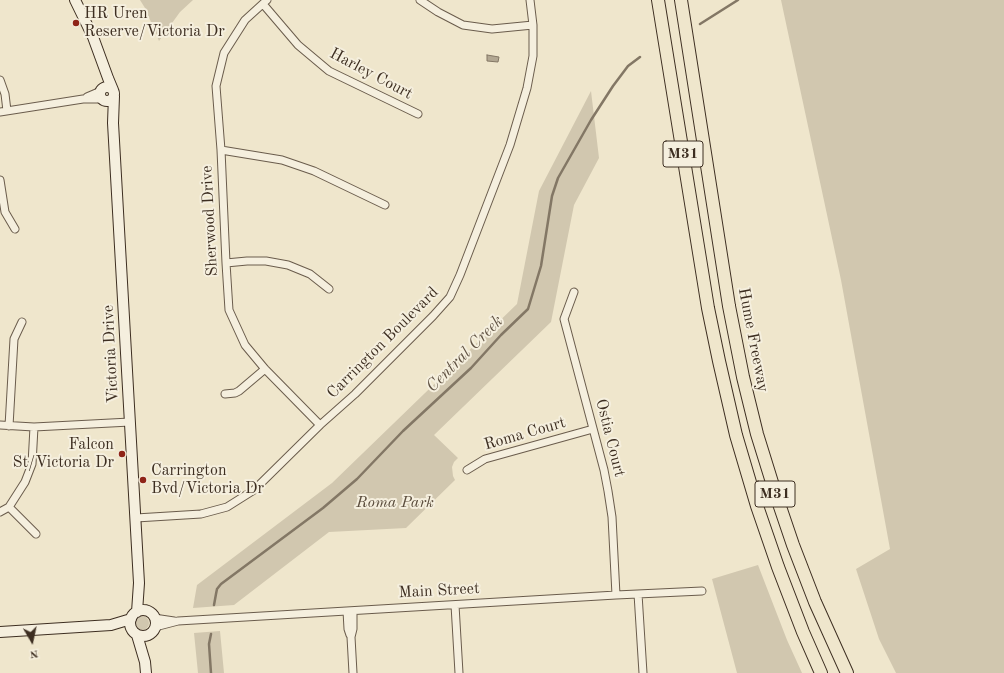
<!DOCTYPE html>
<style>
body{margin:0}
#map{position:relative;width:1004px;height:673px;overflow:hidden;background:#efe6cc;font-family:"Old Standard TT",serif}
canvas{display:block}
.north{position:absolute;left:12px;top:621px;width:40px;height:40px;-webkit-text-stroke:3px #f5efde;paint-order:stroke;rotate:171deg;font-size:11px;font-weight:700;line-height:16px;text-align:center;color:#3d2e21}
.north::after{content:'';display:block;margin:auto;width:14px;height:18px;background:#3d2e21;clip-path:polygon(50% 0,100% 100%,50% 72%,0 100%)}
</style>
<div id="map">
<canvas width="1004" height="673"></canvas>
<div class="north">N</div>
</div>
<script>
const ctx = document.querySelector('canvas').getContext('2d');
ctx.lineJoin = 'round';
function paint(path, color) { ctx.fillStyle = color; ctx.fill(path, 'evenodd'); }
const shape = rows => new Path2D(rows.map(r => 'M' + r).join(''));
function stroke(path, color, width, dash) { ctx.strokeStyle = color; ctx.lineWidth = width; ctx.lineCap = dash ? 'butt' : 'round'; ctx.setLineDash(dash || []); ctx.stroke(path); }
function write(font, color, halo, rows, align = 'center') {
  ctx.font = font + ' "Old Standard TT",serif'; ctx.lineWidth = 4; ctx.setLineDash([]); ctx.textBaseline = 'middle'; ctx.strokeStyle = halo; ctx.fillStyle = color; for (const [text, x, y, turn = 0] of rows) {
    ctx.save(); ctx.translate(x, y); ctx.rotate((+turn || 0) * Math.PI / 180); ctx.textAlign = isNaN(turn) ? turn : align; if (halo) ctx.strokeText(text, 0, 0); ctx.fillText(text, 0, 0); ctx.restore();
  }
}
paint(shape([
 [140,0,193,0,180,12,159,41,145,8],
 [781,0,1004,0,1004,673,896,673,879,639,856,569,890,549,841,280],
 [591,91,599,158,574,205,551,322,434,435,458,458,454,462,452,467,453,476,455,480,406,528,329,532,234,605,193,608,197,585,332,483,517,304,539,191],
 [758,565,787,640,802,673,737,673,712,579],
 '135 623a7 7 0 1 1 14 0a7 7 0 1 1-14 0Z',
 [220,631,224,673,198,673,194,633]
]), '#d1c7af');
const water = shape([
 [487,55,499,57,498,62,487,61,487,55]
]);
paint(water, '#b2a792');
stroke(water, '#837765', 1);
stroke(shape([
 [700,24,738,0],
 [214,605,216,594,217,589,221,584,323,508,357,479,403,431,471,368,501,335,528,309,541,266,552,196,558,178,591,120,613,86,628,66,640,57],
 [211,634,209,644,211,673]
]), '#837765', 2.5);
const street = shape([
 [267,0,245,20,224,53,216,86,221,150,226,263,229,310,245,345,265,369,320,425],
 [420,0,438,12,463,25,492,29,533,25],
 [263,4,298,45,329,71,418,114],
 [0,80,5,94,7,111],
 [87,97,101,91],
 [0,112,83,99,103,99],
 [221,150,282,160,314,171,385,205],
 [0,180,5,212,15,229],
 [226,263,247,261,266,261,288,265,310,274,329,289],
 [574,292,564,319,604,470,608,491,612,517,616,595],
 [225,394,235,393,239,391,265,369],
 [0,425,34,427,130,422],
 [9,426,14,339,22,322],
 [467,470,485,459,593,429],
 [9,507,36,534],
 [0,512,9,507,25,482,32,464,34,427],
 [136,518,201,514,227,507,254,490,320,425,355,394,433,316,450,297,460,275,510,145,527,88,533,56,533,25,530,0],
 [638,594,643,673],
 [455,605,459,673],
 [347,611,348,629,350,635],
 [353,611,353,629,351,637,353,673],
 [154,618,174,621],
 [155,627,178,621,616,595,702,591]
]);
const secondary = shape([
 [75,0,93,37,108,78,113,90],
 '100 94a7 7 0 1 1 14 0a7 7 0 1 1-14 0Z',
 [114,96,113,123,139,583,137,612],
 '130 623a13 13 0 1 1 26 0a13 13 0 1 1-26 0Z',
 [0,632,111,625,131,619],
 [137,635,145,662,146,673]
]);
const highway = shape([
 [658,0,708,308,719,361,736,435,757,506,778,567,803,632,821,673],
 [681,0,729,306,743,377,757,434,775,492,793,545,815,602,847,673]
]);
stroke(street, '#6a5c4c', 9);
stroke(secondary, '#3d2e21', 12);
stroke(highway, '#3d2e21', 14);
stroke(street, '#f5efde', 7);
stroke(secondary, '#f5efde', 10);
stroke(highway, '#efe6cc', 12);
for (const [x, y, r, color] of [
 [76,23,4,"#8f2418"],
 [122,454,4,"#8f2418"],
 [143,480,4,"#8f2418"]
]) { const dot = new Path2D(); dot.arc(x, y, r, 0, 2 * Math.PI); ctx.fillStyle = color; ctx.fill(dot); stroke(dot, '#f5efde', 1.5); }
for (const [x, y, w] of [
 [683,154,40],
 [775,494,40]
]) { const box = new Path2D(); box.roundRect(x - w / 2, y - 13, w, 26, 3); ctx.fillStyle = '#f5efde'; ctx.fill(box); stroke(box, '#3d2e21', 1); }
write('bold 15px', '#3d2e21', null, [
 ["M31",683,154],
 ["M31",775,494]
]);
write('16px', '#3d2e21', '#f5efde', [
 ["HR Uren",84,14],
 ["Reserve/Victoria Dr",84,32],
 ["Falcon",114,445,"right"],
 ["St/Victoria Dr",114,463,"right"],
 ["Carrington",151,471],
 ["Bvd/Victoria Dr",151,489]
], 'left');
write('16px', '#3d2e21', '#f5efde', [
 ["Harley Court",371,74,28],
 ["Sherwood Drive",210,221,-93],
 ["Hume Freeway",753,340,79],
 ["Carrington Boulevard",383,343,-45],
 ["Victoria Drive",111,354,-93],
 ["Roma Court",525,434,-16],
 ["Ostia Court",610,438,76],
 ["Main Street",439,591,-3]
]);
write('italic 16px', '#5b4d3d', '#f5efde', [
 ["Roma Park",395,503]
]);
write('italic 17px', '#605243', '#f5efde', [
 ["Central Creek",465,354,-45]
]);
</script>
